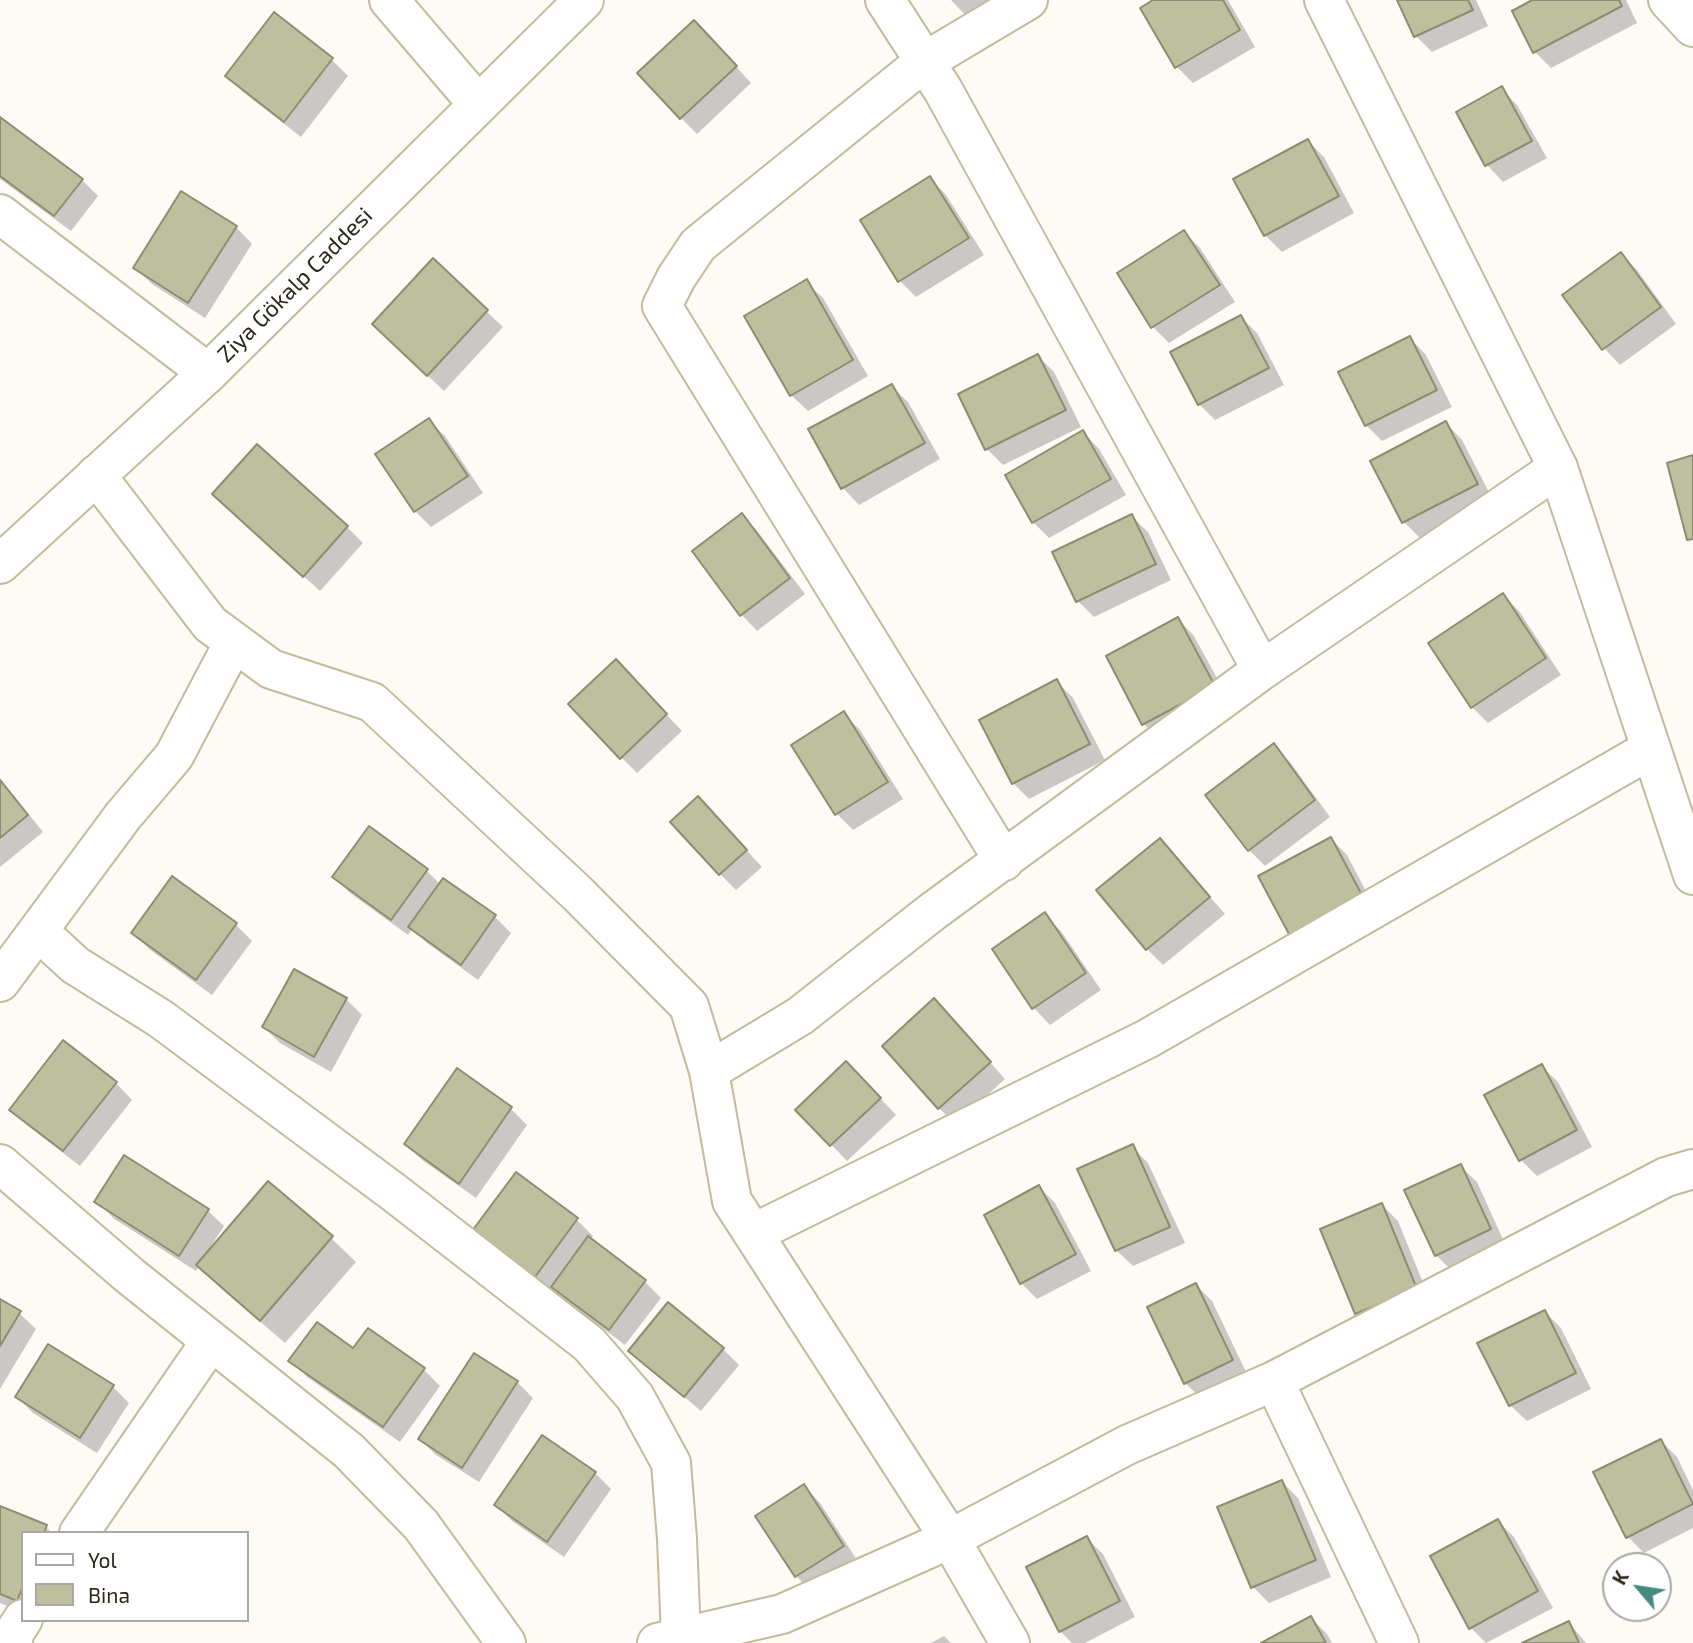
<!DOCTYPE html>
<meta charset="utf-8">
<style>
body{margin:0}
#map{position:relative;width:1693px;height:1643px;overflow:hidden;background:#fdfbf5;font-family:"Exo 2",sans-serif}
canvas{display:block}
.legend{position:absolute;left:21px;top:1531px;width:228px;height:91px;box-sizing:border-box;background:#fff;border:2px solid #aaa8a3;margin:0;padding:9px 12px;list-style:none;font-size:21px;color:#2a261a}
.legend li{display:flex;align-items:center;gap:14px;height:35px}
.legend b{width:35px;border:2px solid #aaa8a3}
.north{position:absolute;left:1602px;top:1552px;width:70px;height:70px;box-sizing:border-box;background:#fff;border:2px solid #aaa8a3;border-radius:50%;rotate:299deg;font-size:19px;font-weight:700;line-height:28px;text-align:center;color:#2a261a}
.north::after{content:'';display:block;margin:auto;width:24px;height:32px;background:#468b81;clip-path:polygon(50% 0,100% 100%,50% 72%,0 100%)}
</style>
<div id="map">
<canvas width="1693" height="1643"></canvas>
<ul class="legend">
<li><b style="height:9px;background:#fff"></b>Yol</li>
<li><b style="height:19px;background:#bdbf9f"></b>Bina</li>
</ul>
<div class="north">K</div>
</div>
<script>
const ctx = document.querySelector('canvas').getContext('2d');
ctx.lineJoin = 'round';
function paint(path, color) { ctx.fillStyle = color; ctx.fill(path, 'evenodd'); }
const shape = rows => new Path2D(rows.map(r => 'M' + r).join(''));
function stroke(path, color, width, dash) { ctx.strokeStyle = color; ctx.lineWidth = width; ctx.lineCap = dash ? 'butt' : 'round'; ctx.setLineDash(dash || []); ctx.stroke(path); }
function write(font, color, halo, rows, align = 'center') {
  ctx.font = font + ' "Exo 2",sans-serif'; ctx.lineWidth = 5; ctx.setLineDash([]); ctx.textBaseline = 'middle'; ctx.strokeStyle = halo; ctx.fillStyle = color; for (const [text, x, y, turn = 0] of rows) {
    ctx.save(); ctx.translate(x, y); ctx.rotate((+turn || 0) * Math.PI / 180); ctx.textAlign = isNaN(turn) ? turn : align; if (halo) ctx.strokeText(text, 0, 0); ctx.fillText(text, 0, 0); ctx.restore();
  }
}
paint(shape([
 [951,0,1001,0,970,20],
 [1156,0,1228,0,1255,47,1193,83,1177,67,1142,8],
 [1399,0,1476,0,1488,26,1432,52,1416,36],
 [1536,0,1626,0,1637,23,1551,68,1535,52],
 [274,15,332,60,348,76,301,137,243,92,227,76],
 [710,38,751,83,697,134,681,118],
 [1501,89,1517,105,1547,158,1503,182,1487,165,1458,112],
 [0,120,82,180,98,196,71,231,0,179],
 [1308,141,1324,157,1354,213,1282,252,1265,235,1236,180],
 [930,178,946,195,984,255,916,297,900,281],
 [236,227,252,244,205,318,152,284,135,268],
 [1184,232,1200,248,1235,302,1169,343,1153,327,1120,274],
 [1621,254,1637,270,1676,324,1620,365,1604,348],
 [433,261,503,327,444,391,390,340],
 [806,282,823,298,868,376,808,411,791,395,746,317],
 [1241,317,1257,333,1284,385,1215,420,1199,404],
 [1410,338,1426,355,1452,407,1382,441,1366,425],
 [1038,356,1054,372,1081,427,1003,465,987,449],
 [891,386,908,402,940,459,859,505,843,488,811,430],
 [428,420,445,436,483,493,431,527,415,511],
 [1446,423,1462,440,1493,500,1420,538,1404,522],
 [1083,432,1099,449,1126,495,1049,538,1033,522],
 [230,510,347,527,363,543,320,591],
 [742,515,758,532,805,594,757,631,741,614],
 [1131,516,1148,532,1171,580,1094,617,1078,601],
 [1503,595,1519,611,1561,675,1488,723,1472,707],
 [1178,619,1194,636,1230,702,1160,741,1144,724,1108,657],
 [632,678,682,731,637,773,621,757],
 [1056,681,1073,698,1105,760,1029,799,1013,783],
 [844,714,860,730,903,799,853,830,837,814],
 [1273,745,1290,762,1330,817,1265,866,1249,850],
 [0,778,43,832,0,867],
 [714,815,762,867,736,890,720,874],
 [1331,839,1347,855,1378,914,1261,876],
 [1160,840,1225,914,1163,965,1147,949],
 [426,870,441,885,444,881,495,917,511,933,478,980,427,943,412,929,408,935,350,893,334,877],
 [172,878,236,925,252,941,212,995,149,949,133,933],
 [1045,915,1061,931,1101,990,1050,1025,1034,1008,994,950],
 [346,999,362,1015,331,1072,280,1043,264,1027],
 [950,1017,1005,1079,955,1124,939,1108],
 [1541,1066,1558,1082,1592,1147,1537,1176,1521,1160],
 [457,1071,511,1109,527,1125,476,1198,422,1160,406,1144],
 [863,1080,896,1115,847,1161,798,1110],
 [116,1083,132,1100,80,1166,28,1126,12,1110],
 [1132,1147,1148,1163,1185,1243,1133,1266,1116,1250],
 [1460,1166,1477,1182,1506,1246,1453,1272,1436,1255,1406,1191],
 [516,1175,577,1220,593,1236,590,1240,645,1282,661,1298,625,1345,569,1303,555,1288,552,1292,491,1247],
 [1039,1187,1055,1203,1091,1271,1037,1299,1021,1283],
 [97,1201,207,1210,224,1226,211,1246,213,1247,331,1238,356,1262,285,1343,222,1289,199,1266,196,1271,113,1218],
 [1382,1205,1398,1221,1432,1305,1372,1330,1356,1313],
 [1196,1285,1212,1301,1248,1376,1202,1399,1185,1383],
 [0,1301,19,1313,36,1329,0,1389],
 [1545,1312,1561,1328,1591,1389,1527,1421,1510,1405],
 [723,1349,739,1365,701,1411,630,1351],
 [353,1351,424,1370,440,1386,400,1442,307,1377,291,1361],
 [517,1382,533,1398,479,1482,436,1455,420,1439],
 [113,1387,129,1403,97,1453,33,1413,17,1397],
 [1661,1441,1677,1457,1693,1490,1693,1528,1644,1553,1628,1537],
 [595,1473,611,1489,564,1557,512,1521,496,1505],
 [1282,1482,1298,1498,1331,1577,1269,1603,1253,1587],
 [804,1486,820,1503,859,1563,812,1592,796,1576],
 [0,1508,46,1527,52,1533,23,1533,23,1612,0,1603],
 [1498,1521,1514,1537,1553,1608,1486,1643,1471,1628],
 [1086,1538,1103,1554,1135,1617,1085,1643,1072,1643,1060,1631],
 [1311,1618,1327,1634,1332,1643,1265,1643],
 [1569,1623,1586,1643,1526,1643],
 [944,1636,951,1643,931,1643]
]), '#0003');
const building = shape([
 [1153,0,1223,0,1240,30,1175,68,1140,8,1153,0],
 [1397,0,1468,0,1473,10,1414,37,1397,0],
 [1532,0,1619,0,1622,6,1533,53,1512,11,1532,0],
 [274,12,333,58,284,122,225,76,274,12],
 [694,20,737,66,680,119,637,73,694,20],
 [1502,86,1532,141,1485,166,1456,112,1502,86],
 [0,117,83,179,54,216,0,176,0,117],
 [1308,139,1339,196,1264,236,1233,179,1308,139],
 [930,176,969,238,898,282,860,220,930,176],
 [181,191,237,226,188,303,133,268,181,191],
 [1184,230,1220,285,1151,328,1117,273,1184,230],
 [1621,252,1661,307,1602,350,1562,295,1621,252],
 [433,258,488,310,427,376,372,324,433,258],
 [807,279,853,360,790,396,744,316,807,279],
 [1241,315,1269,368,1198,405,1170,352,1241,315],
 [1410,336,1437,390,1365,426,1338,372,1410,336],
 [1038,354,1066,410,985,450,958,394,1038,354],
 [892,384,925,443,841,489,808,429,892,384],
 [429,418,468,476,414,512,375,454,429,418],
 [1446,421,1478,484,1402,523,1370,461,1446,421],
 [1083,430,1111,479,1032,523,1005,475,1083,430],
 [257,444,348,526,303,577,212,494,257,444],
 [1693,455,1693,539,1687,540,1667,463,1693,455],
 [742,513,790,578,740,616,692,551,742,513],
 [1132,514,1156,564,1076,602,1052,552,1132,514],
 [1503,593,1546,658,1471,708,1428,643,1503,593],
 [1178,617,1215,686,1142,725,1106,656,1178,617],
 [616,659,667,714,620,759,568,704,616,659],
 [1057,679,1090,744,1012,784,979,720,1057,679],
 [844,711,888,782,835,815,791,745,844,711],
 [1274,743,1315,800,1248,851,1205,795,1274,743],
 [0,780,28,815,0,838,0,780],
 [698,796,747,850,719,875,670,822,698,796],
 [369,826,428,869,391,920,332,877,369,826],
 [1331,837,1363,897,1290,936,1258,876,1331,837],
 [1160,838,1210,897,1146,950,1096,890,1160,838],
 [172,876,237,923,196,980,131,933,172,876],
 [443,878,496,915,461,965,408,927,443,878],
 [1045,912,1086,973,1032,1009,992,949,1045,912],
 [294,969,347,998,314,1057,262,1027,294,969],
 [934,998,991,1062,938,1109,882,1046,934,998],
 [63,1040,117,1082,63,1151,9,1110,63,1040],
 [846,1061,881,1098,830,1146,795,1110,846,1061],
 [1542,1064,1577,1130,1519,1161,1484,1095,1542,1064],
 [457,1068,512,1107,459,1184,404,1144,457,1068],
 [1133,1144,1170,1227,1115,1251,1077,1169,1133,1144],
 [124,1155,209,1209,179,1256,94,1202,124,1155],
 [1461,1164,1491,1229,1435,1256,1404,1190,1461,1164],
 [516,1172,578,1218,535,1277,472,1231,516,1172],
 [268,1181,333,1236,260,1321,196,1265,268,1181],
 [1039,1185,1076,1254,1020,1284,984,1215,1039,1185],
 [1382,1203,1417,1289,1355,1314,1320,1229,1382,1203],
 [588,1236,646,1280,609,1330,551,1287,588,1236],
 [1196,1283,1233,1360,1184,1384,1147,1307,1196,1283],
 [0,1299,21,1311,0,1346,0,1299],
 [668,1302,724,1348,684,1397,628,1351,668,1302],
 [1545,1310,1576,1373,1509,1406,1477,1343,1545,1310],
 [317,1322,353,1348,368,1328,425,1368,383,1427,288,1361,317,1322],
 [48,1344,114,1385,80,1438,15,1397,48,1344],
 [474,1353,518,1381,462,1468,418,1439,474,1353],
 [542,1435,596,1472,547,1542,494,1505,542,1435],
 [1661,1439,1693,1504,1626,1538,1593,1472,1661,1439],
 [1282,1480,1316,1560,1251,1588,1217,1507,1282,1480],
 [804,1484,844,1546,795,1577,755,1516,804,1484],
 [0,1506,47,1525,44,1533,23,1533,23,1586,17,1601,0,1594,0,1506],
 [1498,1519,1538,1591,1469,1629,1430,1556,1498,1519],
 [1087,1536,1120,1601,1059,1632,1026,1567,1087,1536],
 [1311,1616,1326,1643,1261,1643,1311,1616],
 [1569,1621,1579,1643,1522,1643,1569,1621]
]);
paint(building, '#bdbf9f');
stroke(building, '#8d8e70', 2);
const minor = shape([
 [885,0,943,90,1262,670],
 [1668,0,1693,27],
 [0,214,208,373],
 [96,475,210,624,271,669,372,702,578,894,689,1006,709,1071,732,1201,950,1539,1010,1643],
 [1004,861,662,306,676,278,698,245,924,62,1028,0],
 [38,931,75,965,161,1019,396,1194,589,1344,635,1397,671,1463,677,1539,681,1637],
 [0,982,123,816,174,756,234,642],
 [709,1071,800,1016,932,912,1262,670,1558,468],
 [0,1164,129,1275,349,1451,421,1525,506,1643],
 [754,1233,1147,1039,1651,749],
 [1274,1381,1399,1643],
 [79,1533,211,1341],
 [13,1643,14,1633,23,1619],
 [657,1643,782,1614,950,1539,1127,1445,1274,1381,1666,1177,1693,1169]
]);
const tertiary = shape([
 [389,0,477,103],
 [1324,0,1558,468,1693,875],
 [0,564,208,373,584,0]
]);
stroke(minor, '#c4ba9c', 42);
stroke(tertiary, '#c4ba9c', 42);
stroke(minor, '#fff', 38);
stroke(tertiary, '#fff', 38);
write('23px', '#2a261a', '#fff', [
 ["Ziya Gökalp Caddesi",295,285,-45]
]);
</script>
